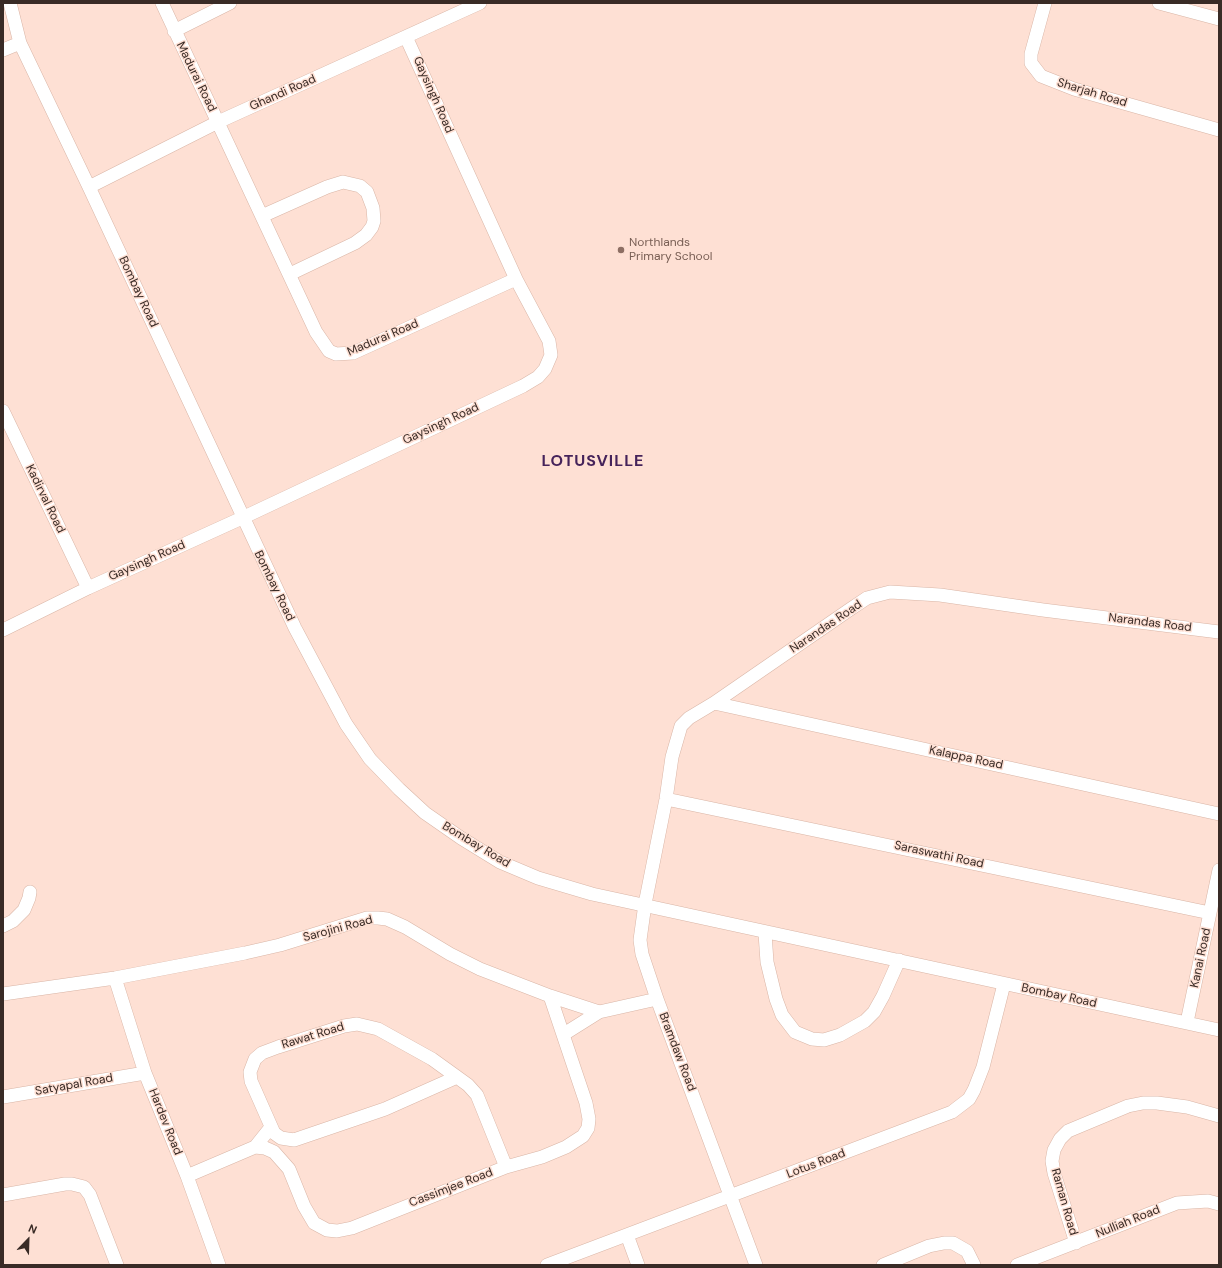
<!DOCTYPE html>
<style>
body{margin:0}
#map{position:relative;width:1222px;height:1268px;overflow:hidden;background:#fee0d4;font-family:"DM Sans",sans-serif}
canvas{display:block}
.frame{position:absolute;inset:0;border:4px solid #392b26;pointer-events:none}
.north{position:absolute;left:8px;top:1220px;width:40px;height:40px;-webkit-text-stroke:3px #fee0d4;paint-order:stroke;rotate:23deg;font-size:11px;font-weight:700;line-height:16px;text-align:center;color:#392b26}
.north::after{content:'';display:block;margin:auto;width:14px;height:18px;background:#392b26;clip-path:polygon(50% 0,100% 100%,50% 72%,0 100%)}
</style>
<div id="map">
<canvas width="1222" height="1268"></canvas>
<div class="frame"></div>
<div class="north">N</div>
</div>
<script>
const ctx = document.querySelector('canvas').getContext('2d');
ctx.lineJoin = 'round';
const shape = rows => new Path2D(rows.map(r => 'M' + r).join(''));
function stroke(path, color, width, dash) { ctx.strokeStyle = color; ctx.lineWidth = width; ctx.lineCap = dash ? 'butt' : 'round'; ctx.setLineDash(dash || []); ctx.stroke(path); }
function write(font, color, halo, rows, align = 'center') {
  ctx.font = font + ' "DM Sans",sans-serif'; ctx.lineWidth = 3; ctx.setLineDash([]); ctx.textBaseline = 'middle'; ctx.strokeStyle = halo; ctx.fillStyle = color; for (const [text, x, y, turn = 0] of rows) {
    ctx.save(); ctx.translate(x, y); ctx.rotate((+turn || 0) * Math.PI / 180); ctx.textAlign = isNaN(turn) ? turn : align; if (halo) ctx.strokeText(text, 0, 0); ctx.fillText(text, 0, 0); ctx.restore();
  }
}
const minor = shape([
 [10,3,20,43,89,187,295,628,346,724,370,759,399,789,425,813,461,838,500,862,538,878,592,894,1219,1030],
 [162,3,316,332,329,351,336,354,353,353,516,279],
 [1045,3,1031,54,1031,63,1041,76,1074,89,1219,130],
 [1159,3,1219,19],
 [174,31,230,3],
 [3,50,20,43],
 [89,187,218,122,480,3],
 [262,216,327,187,343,182,360,186,367,192,373,208,374,221,372,227,366,235,355,243,290,274],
 [3,411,88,588],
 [3,630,88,588,242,518,523,386,538,377,545,369,551,355,549,341,516,279,406,37],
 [714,703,1219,814],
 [666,799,1210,913],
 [3,926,13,921,24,910,29,898,30,892],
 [765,933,767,962,776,999,782,1015,795,1032,812,1039,824,1040,840,1035,865,1021,874,1012,883,996,899,960],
 [115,978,145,1073,187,1176,219,1265],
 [3,994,115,978,245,953,280,945,367,918,378,918,387,919,405,927,450,954,480,969,550,996,599,1012,657,999],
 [1187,1022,1219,870],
 [564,1034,599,1012],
 [457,1077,385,1109,294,1140,281,1138,274,1133,251,1081,250,1072,255,1059,262,1053,278,1047,344,1026,357,1024,378,1029,432,1059,457,1077,468,1085,477,1095,506,1167],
 [3,1097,145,1073],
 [255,1147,265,1148,274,1152,289,1169,304,1206,314,1223,327,1230,337,1231,352,1228,506,1167,542,1157,566,1147,583,1136,588,1128,589,1119,586,1103,550,996],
 [187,1176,255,1147,271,1127],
 [3,1195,65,1184,72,1184,84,1187,90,1195,117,1265],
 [627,1235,638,1265],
 [1076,1243,1054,1173,1052,1161,1054,1150,1060,1139,1068,1131,1128,1106,1143,1103,1157,1103,1187,1107,1219,1116],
 [547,1265,952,1112,969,1099,974,1090,983,1067,1004,984],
 [756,1265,657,999,642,954,640,940,645,904,666,799,672,757,681,726,689,718,714,703,849,610,867,598,890,592,940,595,1043,610,1219,632],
 [883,1265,929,1246,944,1243,953,1243,967,1251,974,1265],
 [1017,1265,1177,1203,1208,1201,1219,1204]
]);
stroke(minor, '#d9b5a6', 14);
stroke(minor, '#fff', 13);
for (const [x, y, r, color] of [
 [621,250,4,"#8d6e63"]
]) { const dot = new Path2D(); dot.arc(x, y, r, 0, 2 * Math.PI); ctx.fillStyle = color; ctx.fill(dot); stroke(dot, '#fee0d4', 1.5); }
write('12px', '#392b26', '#fee0d4', [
 ["Madurai Road",196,77,64],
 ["Ghandi Road",283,93,-24],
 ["Sharjah Road",1092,93,17],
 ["Gaysingh Road",433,95,66],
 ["Bombay Road",138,292,65],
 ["Madurai Road",383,338,-23],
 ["Gaysingh Road",441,424,-25],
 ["Kadirval Road",45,499,64],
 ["Gaysingh Road",147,561,-24],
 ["Bombay Road",274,586,64],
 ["Narandas Road",1150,623,7],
 ["Narandas Road",826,627,-34],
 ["Kalappa Road",966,758,12],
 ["Bombay Road",476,845,31],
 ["Saraswathi Road",939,855,12],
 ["Sarojini Road",338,929,-15],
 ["Kanai Road",1201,958,-78],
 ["Bombay Road",1059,996,12],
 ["Rawat Road",313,1036,-17],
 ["Bramdaw Road",677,1052,69],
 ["Satyapal Road",74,1085,-10],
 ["Hardev Road",165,1122,68],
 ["Lotus Road",816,1164,-21],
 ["Cassimjee Road",451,1188,-21],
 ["Raman Road",1064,1202,74],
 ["Nulliah Road",1128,1222,-22]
]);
write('12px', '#785e54', '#fee0d4', [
 ["Northlands",629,243],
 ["Primary School",629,257]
], 'left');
ctx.letterSpacing = '1px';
write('bold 16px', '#45235a', '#fee0d4', [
 ["LOTUSVILLE",593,462]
]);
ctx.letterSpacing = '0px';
</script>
